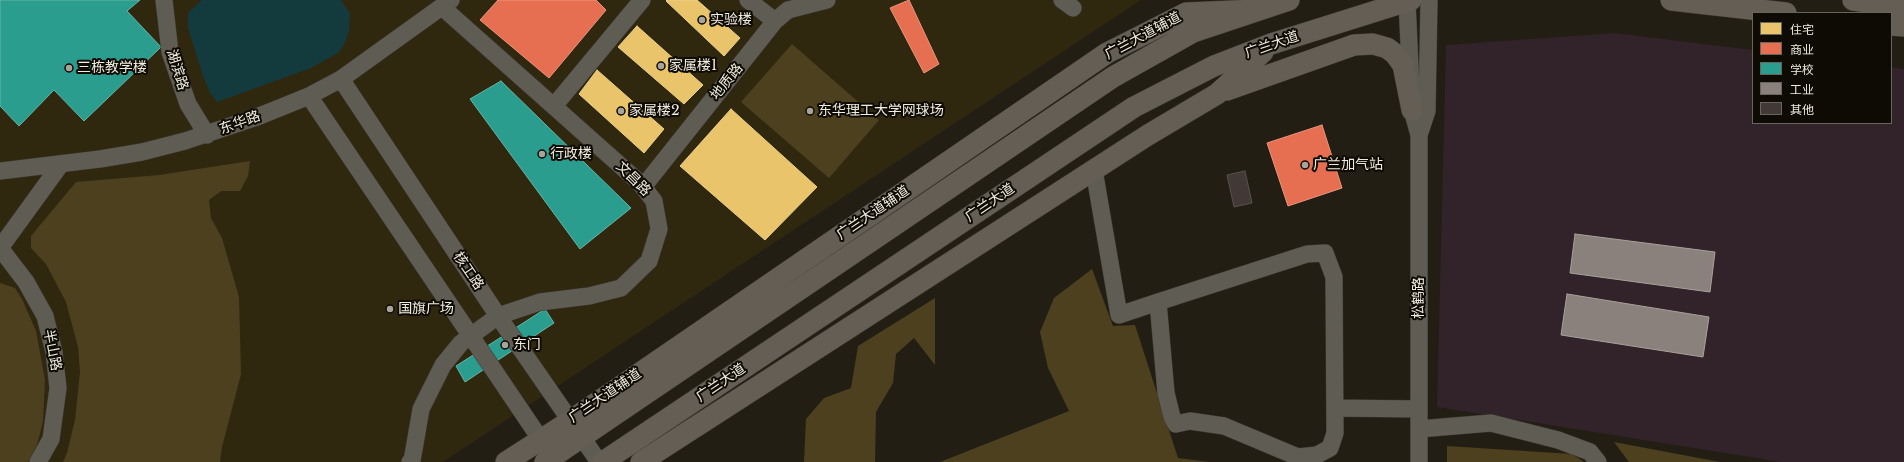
<!DOCTYPE html>
<meta charset="utf-8">
<style>
body{margin:0}
#map{position:relative;width:1904px;height:462px;overflow:hidden;background:#221e14;font-family:"Libre Baskerville","Noto Sans SC",serif}
canvas{display:block}
.legend{position:absolute;left:1752px;top:12px;width:140px;height:112px;box-sizing:border-box;background:#0e0b04;border:1px solid #68655c;margin:0;padding:5px 7px;list-style:none;font-size:12px;color:#f0ece0}
.legend li{display:flex;align-items:center;gap:8px;height:20px}
.legend b{width:20px;border:1px solid #68655c}
</style>
<div id="map">
<canvas width="1904" height="462"></canvas>
<ul class="legend">
<li><b style="height:11px;background:#e9c46a"></b>住宅</li>
<li><b style="height:11px;background:#e76f51"></b>商业</li>
<li><b style="height:11px;background:#2a9d8f"></b>学校</li>
<li><b style="height:11px;background:#8a817c"></b>工业</li>
<li><b style="height:11px;background:#423937"></b>其他</li>
</ul>
</div>
<script>
const ctx = document.querySelector('canvas').getContext('2d');
ctx.lineJoin = 'round';
function paint(path, color) { ctx.fillStyle = color; ctx.fill(path, 'evenodd'); }
const shape = rows => new Path2D(rows.map(r => 'M' + r).join(''));
function stroke(path, color, width, dash) { ctx.strokeStyle = color; ctx.lineWidth = width; ctx.lineCap = dash ? 'butt' : 'round'; ctx.setLineDash(dash || []); ctx.stroke(path); }
function write(font, color, halo, rows, align = 'center') {
  ctx.font = font + ' "Libre Baskerville","Noto Sans SC",serif'; ctx.lineWidth = 4; ctx.setLineDash([]); ctx.textBaseline = 'middle'; ctx.strokeStyle = halo; ctx.fillStyle = color; for (const [text, x, y, turn = 0] of rows) {
    ctx.save(); ctx.translate(x, y); ctx.rotate((+turn || 0) * Math.PI / 180); ctx.textAlign = isNaN(turn) ? turn : align; if (halo) ctx.strokeText(text, 0, 0); ctx.fillText(text, 0, 0); ctx.restore();
  }
}
paint(shape([
 [0,0,1141,0,443,462,0,462]
]), '#30270f');
paint(shape([
 [1615,33,1753,50,1753,123,1891,123,1891,67,1904,69,1904,462,1781,462,1437,407,1446,45]
]), '#322229');
paint(shape([
 [792,44,879,120,829,178,741,102],
 [250,161,248,176,240,191,221,191,209,200,211,218,222,238,239,297,241,374,222,447,220,462,63,462,67,453,75,420,80,372,78,347,66,302,46,264,31,248,31,236,76,182,159,175],
 [1092,269,1113,326,1135,325,1178,458,1209,462,940,462,1069,411,1048,368,1040,332,1054,298],
 [0,283,15,288,22,299,36,331,45,380,43,421,37,445,28,462,0,462],
 [935,298,935,365,914,338,896,354,893,383,876,412,875,462,804,462,806,419,824,398,851,388,858,346],
 [1614,442,1720,462,1629,462],
 [1447,446,1572,454,1584,462,1447,462]
]), '#4c401f');
paint(shape([
 [202,0,341,0,350,14,349,31,344,45,338,53,311,68,217,102,210,93,203,76,188,28,188,13]
]), '#133b3e');
const homes = shape([
 [667,0,697,0,740,38,724,56,666,1,667,0],
 [637,26,703,85,684,104,618,47,637,26],
 [597,70,664,129,644,153,579,94,597,70],
 [731,109,817,187,765,240,680,166,731,109]
]);
paint(homes, '#e9c46a');
stroke(homes, '#ebd08d', 1);
const shops = shape([
 [498,0,596,0,606,10,549,78,480,20,498,0],
 [909,0,939,64,924,73,890,8,909,0],
 [1322,125,1342,188,1288,206,1267,143,1322,125]
]);
paint(shops, '#e76f51');
stroke(shops, '#ea947c', 1);
const schools = shape([
 [0,0,140,0,127,11,161,47,84,121,54,90,19,126,0,106,0,0],
 [501,81,631,208,580,249,470,99,501,81],
 [545,309,554,323,465,382,456,366,545,309]
]);
paint(schools, '#2a9d8f');
stroke(schools, '#65b5a7', 1);
const industry = shape([
 [1575,234,1715,252,1710,292,1570,273,1575,234],
 [1567,294,1709,317,1703,357,1561,335,1567,294]
]);
paint(industry, '#8a817c');
stroke(industry, '#a9a19a', 1);
const building = shape([
 [1245,171,1252,203,1234,207,1227,175,1245,171]
]);
paint(building, '#423937');
stroke(building, '#57514e', 1);
const minor = shape([
 [164,0,170,52,188,104,207,135],
 [748,0,775,21],
 [1062,0,1073,8],
 [1407,1,1412,110,1419,135,1419,462],
 [341,79,498,316,599,462],
 [309,96,547,449],
 [554,106,642,0],
 [1419,135,1427,111,1429,0],
 [1094,170,1119,315,1158,302,1307,254,1325,253,1334,277,1335,433,1330,448,1317,455,1298,457,1224,426,1190,421,1176,424,1172,417,1166,393,1158,302],
 [0,171,100,159,142,152,185,141,257,117,309,96,341,79,451,0],
 [643,187,775,21,788,10,827,0],
 [0,248,26,282,45,316,54,352,58,388,51,439,38,462],
 [0,248,61,164],
 [1335,408,1419,409],
 [1419,429,1491,423,1558,440,1590,452,1598,462],
 [410,462,412,461,421,409,443,365,461,343,498,316,540,302,589,296,621,288,649,261,659,229,654,201,640,183,442,7]
]);
const major = shape([
 [1671,0,1786,13],
 [1853,0,1904,7],
 [1891,25,1904,26],
 [1227,90,1354,45,1373,44,1387,48,1395,54,1403,65,1412,110],
 [506,462,570,421,1107,53,1186,13,1256,10],
 [545,462,1113,77,1193,32,1289,0],
 [603,462,1134,107,1214,66,1271,44,1411,0],
 [641,462,1148,135,1217,94,1263,52]
]);
stroke(minor, '#3c3932', 18);
stroke(major, '#3c3932', 22);
stroke(minor, '#5f5c54', 17);
stroke(major, '#645e55', 21);
for (const [x, y, r, color] of [
 [702,20,4,"#a8a499"],
 [661,66,4,"#a8a499"],
 [69,68,4,"#a8a499"],
 [621,111,4,"#a8a499"],
 [810,111,4,"#a8a499"],
 [542,154,4,"#a8a499"],
 [1305,165,4,"#a8a499"],
 [390,309,4,"#a8a499"],
 [505,345,4,"#a8a499"]
]) { const dot = new Path2D(); dot.arc(x, y, r, 0, 2 * Math.PI); ctx.fillStyle = color; ctx.fill(dot); stroke(dot, '#0e0b04', 1.5); }
write('14px', '#f0ece0', '#0e0b04', [
 ["实验楼",710,20],
 ["家属楼1",669,66],
 ["三栋教学楼",77,68],
 ["家属楼2",629,111],
 ["东华理工大学网球场",818,111],
 ["行政楼",550,154],
 ["广兰加气站",1313,165],
 ["国旗广场",398,309],
 ["东门",513,345]
], 'left');
write('14px', '#f0ece0', '#0e0b04', [
 ["广兰大道辅道",1143,36,-28],
 ["广兰大道",1272,45,-19],
 ["湖滨路",177,70,73],
 ["地质路",727,82,-51],
 ["东华路",240,123,-20],
 ["文昌路",633,179,45],
 ["广兰大道",990,203,-34],
 ["广兰大道辅道",873,213,-34],
 ["核工路",468,271,56],
 ["松鹤路",1419,298,-90],
 ["半山路",52,350,79],
 ["广兰大道",721,383,-34],
 ["广兰大道辅道",605,396,-34]
]);
</script>
